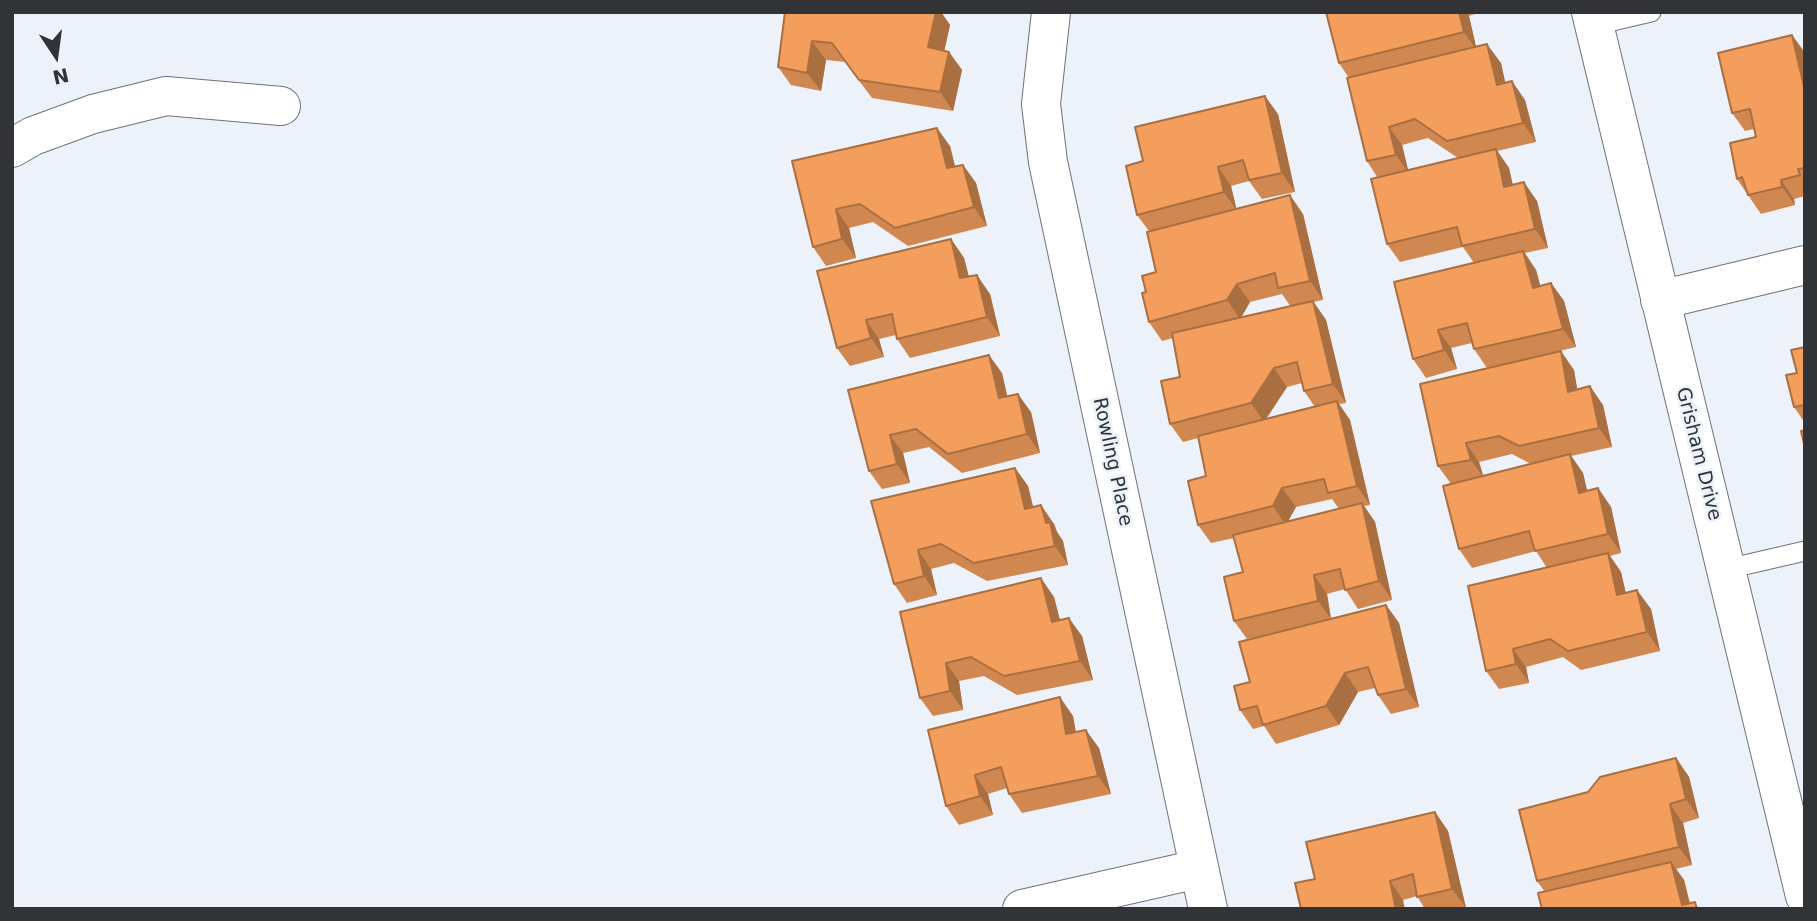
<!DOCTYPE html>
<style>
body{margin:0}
#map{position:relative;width:1817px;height:921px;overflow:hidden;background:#ecf1fa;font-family:"DejaVu Sans",sans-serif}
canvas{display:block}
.frame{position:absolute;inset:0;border:14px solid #313337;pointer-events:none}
.north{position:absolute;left:21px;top:21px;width:70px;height:70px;-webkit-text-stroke:5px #ecf1fa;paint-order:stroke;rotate:167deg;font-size:19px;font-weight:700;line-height:28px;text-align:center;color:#313337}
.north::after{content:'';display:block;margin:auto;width:24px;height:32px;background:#313337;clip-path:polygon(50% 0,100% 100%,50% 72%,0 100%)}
</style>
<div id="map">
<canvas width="1817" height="921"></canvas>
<div class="frame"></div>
<div class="north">N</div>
</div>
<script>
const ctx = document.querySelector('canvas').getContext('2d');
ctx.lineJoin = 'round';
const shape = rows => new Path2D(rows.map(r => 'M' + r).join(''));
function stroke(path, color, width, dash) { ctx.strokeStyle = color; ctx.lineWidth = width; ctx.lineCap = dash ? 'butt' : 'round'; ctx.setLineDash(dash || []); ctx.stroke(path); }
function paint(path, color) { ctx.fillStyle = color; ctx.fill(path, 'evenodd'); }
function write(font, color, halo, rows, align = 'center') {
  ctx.font = font + ' "DejaVu Sans",sans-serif'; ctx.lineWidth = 5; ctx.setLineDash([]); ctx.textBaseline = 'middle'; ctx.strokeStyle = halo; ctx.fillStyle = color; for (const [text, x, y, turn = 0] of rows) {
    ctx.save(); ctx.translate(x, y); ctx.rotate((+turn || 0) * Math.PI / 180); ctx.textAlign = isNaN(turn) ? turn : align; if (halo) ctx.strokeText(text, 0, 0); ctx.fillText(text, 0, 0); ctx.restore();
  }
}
const service = shape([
 [1595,25,1651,12],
 [1727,569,1805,551]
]);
const minor = shape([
 [1051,12,1041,104,1048,162,1208,909],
 [1591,12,1805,896],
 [12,148,33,136,93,114,166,96,281,106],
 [1660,300,1805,265],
 [1022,909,1198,869]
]);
stroke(service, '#6e737a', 21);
stroke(minor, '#6e737a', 40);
stroke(service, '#fff', 19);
stroke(minor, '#fff', 38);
paint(shape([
 [785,12,941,12,950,25,944,51,949,52,962,70,953,111,872,98,845,62,826,60,821,91,791,85,778,67],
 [1326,12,1481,12,1469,16,1476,47,1501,63,1505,83,1525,100,1536,142,1497,151,1509,168,1513,185,1537,201,1548,248,1525,253,1536,270,1540,286,1551,283,1564,301,1576,347,1487,368,1474,349,1472,343,1451,348,1457,369,1426,378,1413,359,1474,263,1463,247,1400,262,1387,244,1377,177,1367,161,1349,78,1339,63],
 [1428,138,1458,158,1408,170,1402,145],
 [1792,35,1805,53,1805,196,1794,199,1795,205,1761,214,1737,179,1756,137,1754,129,1745,131,1732,113],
 [1278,114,1295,192,1262,199,1249,181,1231,186,1236,209,1303,214,1323,300,1313,302,1326,320,1346,403,1339,404,1350,420,1370,505,1364,506,1375,522,1392,600,1358,609,1345,589,1327,594,1331,619,1386,605,1399,623,1419,707,1391,714,1378,695,1375,688,1358,692,1339,725,1276,744,1264,726,1253,729,1240,710,1250,682,1287,630,1247,639,1234,621,1243,572,1234,538,1211,543,1198,525,1206,476,1198,438,1183,442,1170,424,1180,377,1173,338,1162,341,1149,322,1146,292,1156,272,1149,231,1137,215,1143,161],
 [1282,294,1291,307,1241,318,1250,302],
 [1302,383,1304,391,1315,407,1266,419,1287,387],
 [1332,499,1339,509,1287,522,1296,507],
 [950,146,955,166,963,165,976,183,987,226,908,246,873,222,849,228,856,258,826,266,813,247,792,161],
 [951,239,964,258,969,277,990,294,1000,336,910,358,897,339,896,335,879,339,884,357,850,366,837,348],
 [1805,347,1805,423,1794,407,1797,373],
 [1574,370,1577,390,1603,405,1612,447,1571,456,1583,473,1587,491,1598,488,1611,507,1621,553,1610,556,1621,572,1626,593,1651,609,1660,651,1581,670,1563,657,1526,667,1529,683,1499,689,1486,671,1547,568,1536,551,1472,568,1459,549,1451,484,1438,466,1420,384],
 [1512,454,1531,464,1483,476,1479,462],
 [1002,373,1007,396,1031,412,1040,453,962,473,929,447,903,453,910,483,882,489,869,471,848,390],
 [1015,468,1028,486,1033,507,1054,524,1057,532,1063,541,1068,565,987,581,954,563,931,569,937,595,907,603,894,584,871,501],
 [1054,597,1060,620,1082,636,1093,680,1017,695,984,676,959,681,963,710,933,716,920,698,900,612],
 [1073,716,1076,732,1099,748,1111,794,1022,813,1009,794,1007,788,988,794,993,815,959,825,946,806,928,730],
 [1676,758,1689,777,1699,818,1683,823,1692,865,1676,869,1684,880,1690,903,1700,909,1545,892,1537,881,1588,792],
 [1435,812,1448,831,1466,908,1461,909,1425,909,1417,896,1403,900,1315,879]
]), '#d18850');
paint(shape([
 [936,12,941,12,950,25,941,66,928,47],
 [1459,12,1467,12,1469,16,1477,51,1464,32],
 [1792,35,1805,53,1805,91],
 [812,41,826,60,821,91,807,73],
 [1487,44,1501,63,1510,104,1497,85],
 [949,52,962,70,953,111,940,92],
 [1512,81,1525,100,1536,142,1523,123],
 [1265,96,1278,114,1295,192,1282,173],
 [1389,127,1402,145,1409,174,1396,155],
 [937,128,950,146,960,187,947,168],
 [1496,149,1509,168,1517,206,1504,187],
 [963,165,976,183,987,226,974,207],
 [1218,167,1231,186,1237,211,1224,192],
 [1781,180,1794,199,1795,205,1782,187],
 [1524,182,1537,201,1548,248,1535,229],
 [1290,195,1303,214,1323,300,1310,281],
 [836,209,849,228,856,258,842,239],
 [951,239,964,258,974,297,960,278],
 [1523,251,1536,270,1546,306,1533,288],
 [977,275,990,294,1000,336,987,317],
 [1551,283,1564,301,1576,347,1563,329],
 [1237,284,1250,302,1240,319,1227,300],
 [1313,301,1326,320,1346,403,1333,384],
 [866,320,879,339,884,357,871,338],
 [1438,330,1451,348,1457,369,1444,350],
 [1561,351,1574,370,1581,411,1568,392],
 [989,355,1002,373,1012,417,999,398],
 [1274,368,1287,387,1264,422,1251,403],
 [1590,386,1603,405,1612,447,1599,428],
 [1018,394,1031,412,1040,453,1027,434],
 [1337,401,1350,420,1370,505,1357,486],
 [890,435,903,453,910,483,897,464],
 [1466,443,1479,462,1484,478,1471,460],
 [1570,454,1583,473,1592,511,1579,493],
 [1015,468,1028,486,1038,527,1025,509],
 [1282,488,1296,507,1286,525,1273,506],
 [1598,488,1611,507,1621,553,1608,534],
 [1362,503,1375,522,1392,600,1379,581],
 [1041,505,1054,524,1057,532,1063,541,1068,565,1055,546],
 [918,550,931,569,937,595,924,576],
 [1608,553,1621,572,1630,614,1617,595],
 [1314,575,1327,594,1331,619,1318,601],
 [1041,578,1054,597,1065,640,1052,622],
 [1637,590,1651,609,1660,651,1647,632],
 [1386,605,1399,623,1419,707,1406,689],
 [1069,618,1082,636,1093,680,1080,661],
 [1513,649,1526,667,1529,683,1516,664],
 [946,663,959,681,963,710,950,691],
 [1345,673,1358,692,1339,725,1326,706],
 [1060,697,1073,716,1079,753,1066,734],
 [1086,730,1099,748,1111,794,1098,776],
 [1676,758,1689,777,1699,818,1686,799],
 [975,775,988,794,993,815,980,796],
 [1670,804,1683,823,1692,865,1679,847],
 [1435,812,1448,831,1466,908,1452,889],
 [1671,862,1684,880,1691,909,1682,905],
 [1390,881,1403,900,1405,909,1396,909]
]), '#aa6f41');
const building = shape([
 [785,12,936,12,928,47,949,52,940,92,859,80,832,43,812,41,807,73,778,67,785,12],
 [1326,12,1459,12,1464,32,1339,63,1326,12],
 [1792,35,1805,91,1805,168,1798,169,1800,175,1781,180,1782,187,1748,195,1742,177,1737,179,1730,143,1756,137,1750,109,1732,113,1718,53,1792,35],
 [1487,44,1497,85,1512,81,1523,123,1447,141,1415,119,1389,127,1396,155,1367,161,1347,78,1487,44],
 [1265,96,1282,173,1249,180,1243,160,1218,167,1224,192,1137,215,1126,166,1143,161,1135,127,1265,96],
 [937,128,947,168,963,165,974,207,895,228,860,204,836,209,842,239,813,247,792,161,937,128],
 [1496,149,1504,187,1524,182,1535,229,1462,246,1457,227,1387,244,1371,179,1496,149],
 [1290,195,1310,281,1278,288,1275,273,1237,284,1227,300,1149,322,1142,293,1146,292,1142,276,1156,272,1147,232,1290,195],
 [951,239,960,278,977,275,987,317,897,339,892,314,866,320,871,338,837,348,817,271,951,239],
 [1523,251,1533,288,1551,283,1563,329,1474,349,1467,323,1438,330,1444,350,1413,359,1394,282,1523,251],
 [1313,301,1333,384,1304,391,1297,362,1274,368,1251,403,1170,424,1161,381,1180,377,1172,333,1313,301],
 [1805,347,1805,405,1794,407,1786,375,1797,373,1791,350,1805,347],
 [1561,351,1568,392,1590,386,1599,428,1519,446,1499,436,1466,443,1471,460,1438,466,1420,384,1561,351],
 [989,355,999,398,1018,394,1027,434,948,454,916,429,890,435,897,464,869,471,848,390,989,355],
 [1337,401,1357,486,1328,493,1324,479,1282,488,1273,506,1198,525,1188,481,1206,476,1198,436,1337,401],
 [1805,430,1805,448,1801,431,1805,430],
 [1570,454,1579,493,1598,488,1608,534,1535,551,1529,531,1459,549,1443,486,1570,454],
 [1015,468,1025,509,1041,505,1046,523,1050,522,1055,546,974,563,941,544,918,550,924,576,894,584,871,501,1015,468],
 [1362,503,1379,581,1345,590,1340,569,1314,575,1318,601,1234,621,1224,577,1243,572,1233,535,1362,503],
 [1608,553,1617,595,1637,590,1647,632,1568,651,1550,639,1513,649,1516,664,1486,671,1468,586,1608,553],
 [1041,578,1052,622,1069,618,1080,661,1004,676,971,657,946,663,950,691,920,698,900,612,1041,578],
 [1386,605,1406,689,1378,695,1368,667,1345,673,1326,706,1263,725,1257,706,1240,710,1234,686,1250,682,1239,642,1386,605],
 [1060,697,1066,734,1086,730,1098,776,1009,794,1001,767,975,775,980,796,946,806,928,730,1060,697],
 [1676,758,1686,799,1670,804,1679,847,1537,881,1519,810,1588,792,1600,777,1676,758],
 [1435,812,1452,889,1417,897,1413,874,1390,881,1396,909,1301,909,1295,883,1315,879,1306,842,1435,812],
 [1671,862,1682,905,1695,902,1697,909,1542,909,1538,893,1671,862]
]);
paint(building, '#f39e5d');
stroke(building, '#aa6f41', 2);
write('19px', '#313337', '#ecf1fa', [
 ["Grisham Drive",1698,454,76],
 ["Rowling Place",1112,462,78]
]);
</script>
